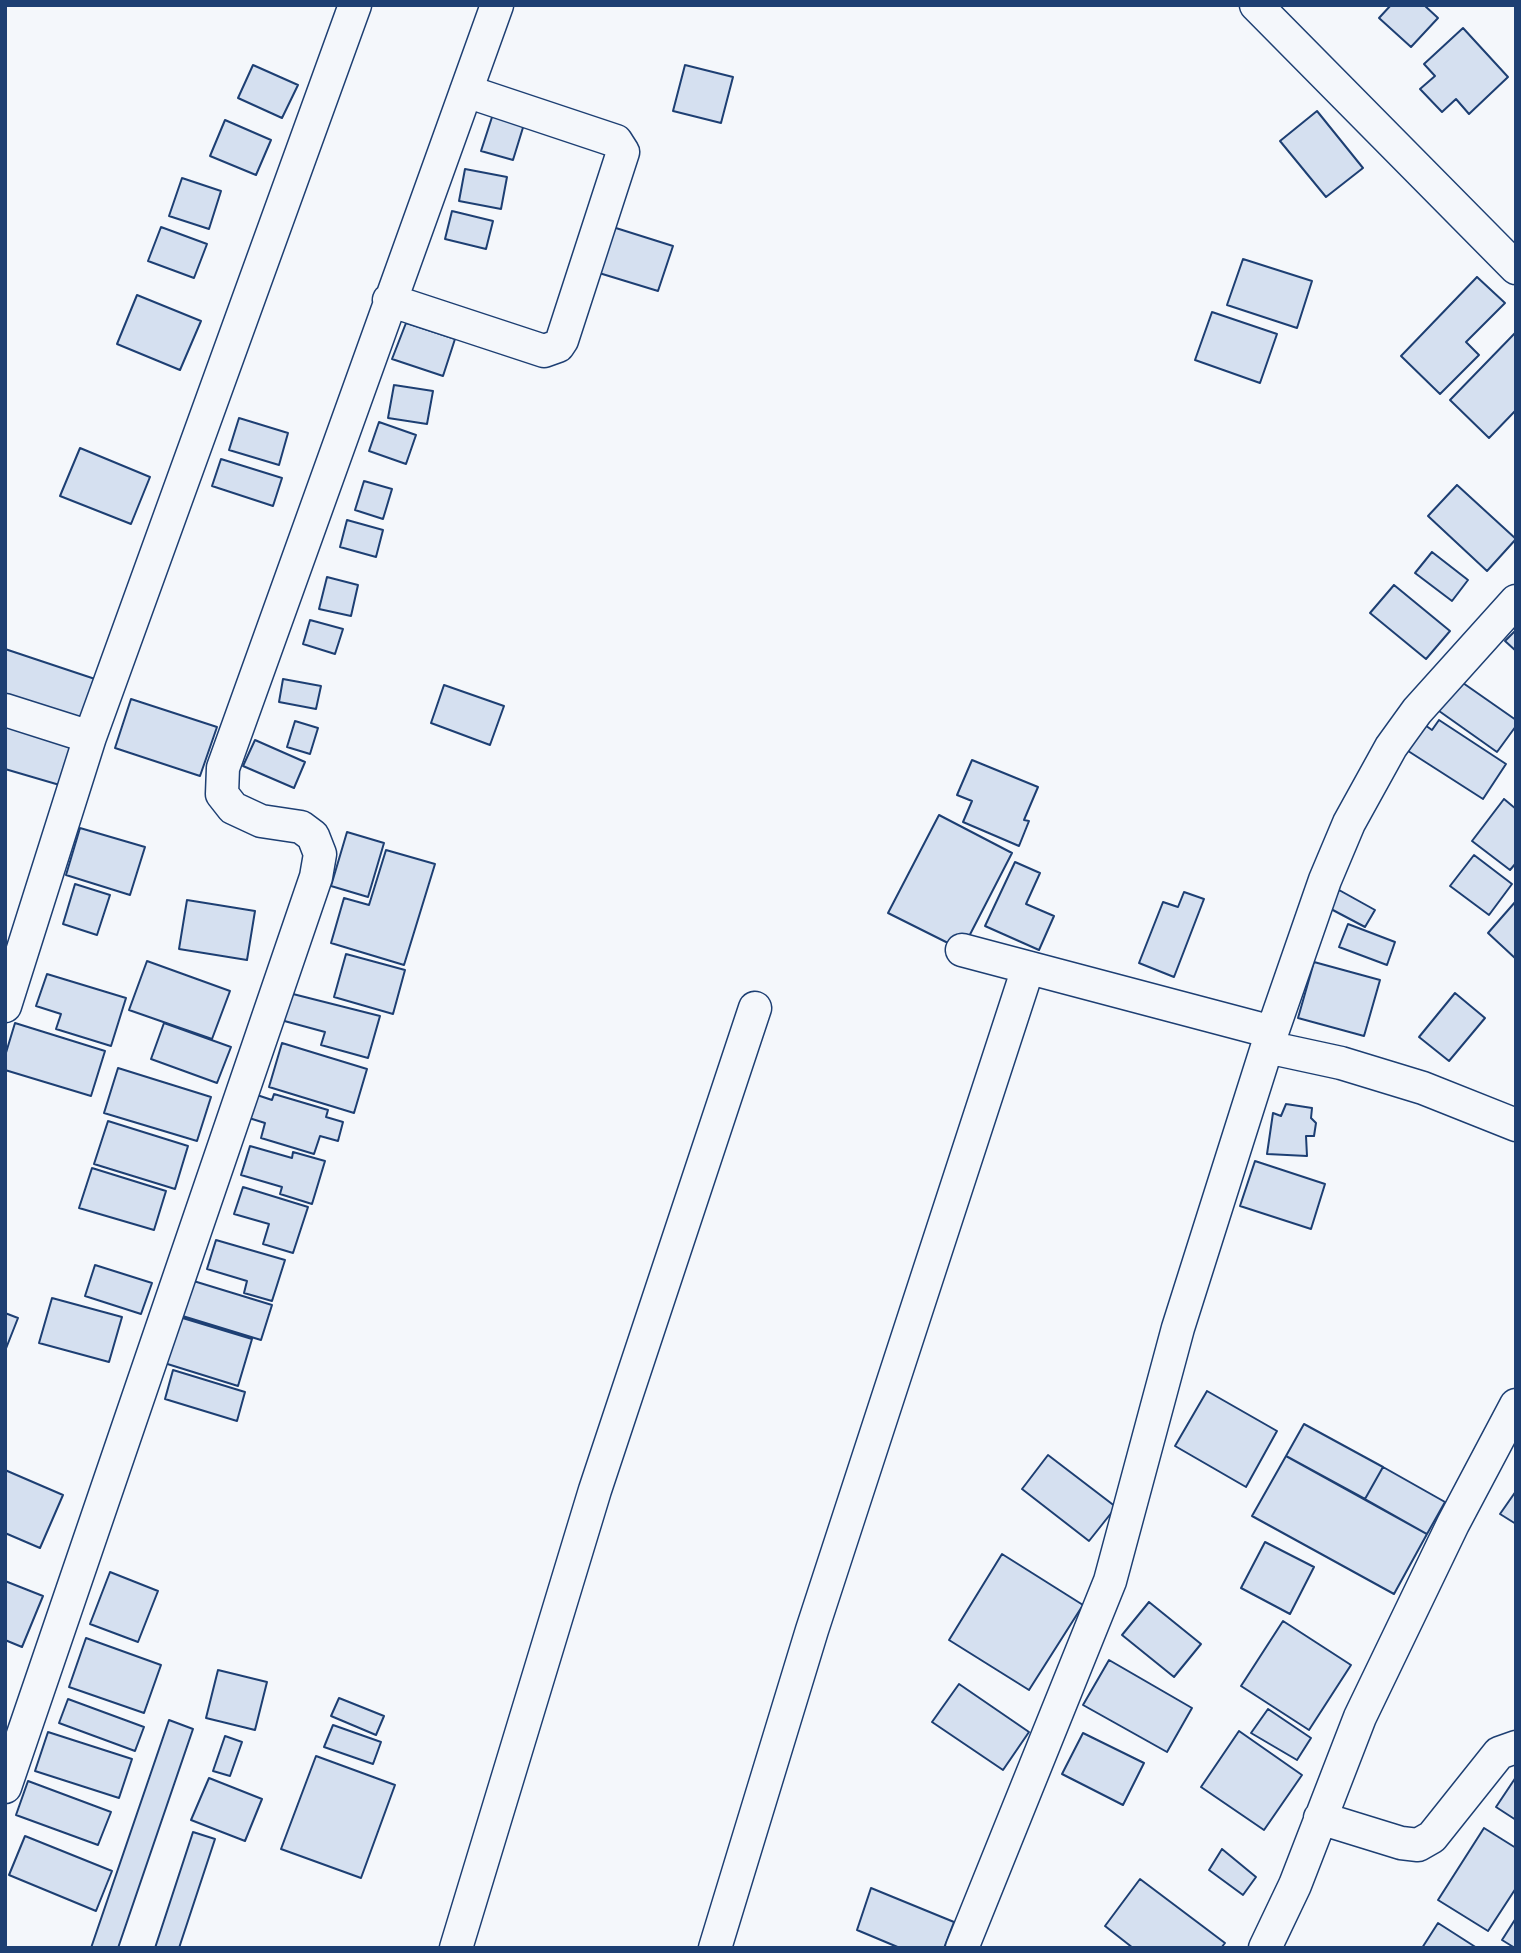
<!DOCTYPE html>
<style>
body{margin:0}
#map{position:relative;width:1521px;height:1953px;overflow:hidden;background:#f4f7fb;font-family:Karla,sans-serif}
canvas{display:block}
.frame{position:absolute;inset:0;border:7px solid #1d3f73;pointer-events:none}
</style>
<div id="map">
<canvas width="1521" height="1953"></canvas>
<div class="frame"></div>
</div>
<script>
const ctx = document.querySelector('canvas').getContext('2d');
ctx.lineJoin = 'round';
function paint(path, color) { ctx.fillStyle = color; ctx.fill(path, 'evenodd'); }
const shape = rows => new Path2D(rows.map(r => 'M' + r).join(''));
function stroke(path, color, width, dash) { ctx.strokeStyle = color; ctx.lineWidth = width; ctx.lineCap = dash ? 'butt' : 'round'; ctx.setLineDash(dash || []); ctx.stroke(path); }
const building = shape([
 [1391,5,1424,5,1438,18,1411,47,1379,18,1391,5],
 [1463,28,1508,77,1469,114,1456,99,1442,112,1420,89,1435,76,1424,64,1463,28],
 [253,65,298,85,282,118,238,98,253,65],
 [685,65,733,77,721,123,673,111,685,65],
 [494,111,525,121,513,160,481,151,494,111],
 [1317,111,1363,168,1326,197,1280,141,1317,111],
 [225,120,271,140,256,175,210,156,225,120],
 [465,169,507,177,501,209,459,201,465,169],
 [182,178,221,191,209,229,169,216,182,178],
 [452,211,493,221,486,249,445,239,452,211],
 [600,223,673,246,658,291,586,269,600,223],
 [161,227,207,244,194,278,148,261,161,227],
 [1243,259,1312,281,1297,328,1227,305,1243,259],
 [1477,277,1505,303,1466,342,1479,355,1440,394,1401,356,1477,277],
 [137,295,201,321,180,370,117,344,137,295],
 [1212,312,1277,334,1260,383,1195,360,1212,312],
 [406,323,455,339,443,376,392,359,406,323],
 [1516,332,1516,410,1489,438,1450,400,1516,332],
 [394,385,433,391,427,424,388,418,394,385],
 [239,418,288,433,279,465,229,450,239,418],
 [379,422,416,435,406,464,369,451,379,422],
 [80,448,150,477,131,524,60,496,80,448],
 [221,459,282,478,273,506,212,486,221,459],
 [364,481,392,489,383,519,355,510,364,481],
 [1457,485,1516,539,1487,571,1428,516,1457,485],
 [347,520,383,530,376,557,340,547,347,520],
 [1432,552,1468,580,1452,601,1415,573,1432,552],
 [327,577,358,585,351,616,319,609,327,577],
 [1394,585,1450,631,1426,659,1370,613,1394,585],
 [310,620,343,629,335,654,303,644,310,620],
 [1516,630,1516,651,1505,641,1516,630],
 [5,649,101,681,84,729,5,702,5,649],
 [1453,676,1516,720,1516,726,1497,752,1432,706,1453,676],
 [283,679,321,686,316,709,279,702,283,679],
 [444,685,504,706,490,745,431,723,444,685],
 [131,699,217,727,200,776,115,748,131,699],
 [5,717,78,738,63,786,5,769,5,717],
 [1439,720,1506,764,1483,799,1405,749,1422,723,1432,730,1439,720],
 [295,721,318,728,310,754,287,747,295,721],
 [255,740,305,762,294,788,243,766,255,740],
 [972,760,1038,787,1024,820,1029,821,1019,846,963,822,972,801,957,795,972,760],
 [1504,799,1516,809,1516,863,1510,870,1472,841,1504,799],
 [939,815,1012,853,962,950,888,913,939,815],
 [80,828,145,847,130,895,66,875,80,828],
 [347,832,384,843,368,897,331,886,347,832],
 [386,850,435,864,404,965,331,943,344,898,369,905,386,850],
 [1474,855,1512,884,1489,915,1450,886,1474,855],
 [1015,862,1040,873,1026,904,1054,916,1039,950,985,926,1015,862],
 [75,884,110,895,97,935,63,924,75,884],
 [1339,890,1375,910,1365,927,1329,908,1339,890],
 [1184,892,1204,899,1174,977,1139,963,1163,902,1178,907,1184,892],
 [187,900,255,911,247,960,179,949,187,900],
 [1516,901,1516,959,1488,933,1516,901],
 [1348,924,1395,942,1387,965,1339,947,1348,924],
 [346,954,405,970,393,1014,334,997,346,954],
 [147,961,230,991,212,1039,129,1010,147,961],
 [1314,962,1380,980,1364,1036,1298,1018,1314,962],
 [47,974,126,998,111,1046,56,1029,61,1014,36,1006,47,974],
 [285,992,380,1016,368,1058,321,1045,325,1032,277,1019,285,992],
 [1455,993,1485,1018,1449,1061,1419,1037,1455,993],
 [15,1023,105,1051,91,1096,5,1070,5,1056,15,1023],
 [164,1023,231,1047,217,1083,151,1059,164,1023],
 [282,1043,367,1069,354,1113,269,1087,282,1043],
 [118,1068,211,1097,197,1141,104,1113,118,1068],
 [274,1094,328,1110,326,1117,343,1122,338,1141,320,1136,314,1154,261,1138,265,1123,249,1118,257,1095,272,1100,274,1094],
 [1286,1104,1312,1108,1311,1118,1316,1123,1314,1136,1306,1136,1307,1156,1267,1154,1273,1113,1281,1116,1286,1104],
 [108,1121,188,1146,175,1189,94,1164,108,1121],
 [250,1146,292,1158,293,1152,325,1161,312,1204,280,1194,282,1187,241,1175,250,1146],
 [1255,1161,1325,1184,1311,1229,1240,1206,1255,1161],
 [92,1168,166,1191,154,1230,79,1208,92,1168],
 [243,1187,308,1207,293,1253,263,1244,269,1224,234,1214,243,1187],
 [216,1240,285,1260,272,1301,244,1293,247,1281,207,1269,216,1240],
 [95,1265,152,1283,141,1314,85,1296,95,1265],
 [187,1279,272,1305,261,1340,176,1314,187,1279],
 [52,1298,122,1317,109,1362,39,1343,52,1298],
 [5,1313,18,1318,5,1351,5,1313],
 [176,1316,252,1339,238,1386,161,1362,176,1316],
 [173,1370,245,1392,237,1421,165,1399,173,1370],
 [1207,1391,1277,1431,1246,1487,1175,1446,1207,1391],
 [1304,1424,1383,1467,1365,1499,1286,1456,1304,1424],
 [1048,1455,1116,1507,1089,1541,1022,1489,1048,1455],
 [1286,1456,1427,1534,1394,1594,1252,1516,1286,1456],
 [1383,1467,1445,1502,1427,1534,1365,1499,1383,1467],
 [5,1470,63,1495,40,1548,5,1533,5,1470],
 [1516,1491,1516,1524,1500,1514,1516,1491],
 [1265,1542,1314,1567,1290,1614,1241,1588,1265,1542],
 [1002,1554,1083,1605,1029,1690,949,1640,1002,1554],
 [110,1572,158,1591,138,1642,90,1624,110,1572],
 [5,1581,43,1596,22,1647,5,1640,5,1581],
 [1149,1602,1201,1644,1174,1677,1122,1635,1149,1602],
 [1283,1621,1351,1665,1309,1730,1241,1686,1283,1621],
 [86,1638,161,1665,144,1713,69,1687,86,1638],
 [1109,1660,1192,1708,1167,1752,1083,1705,1109,1660],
 [218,1670,267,1682,255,1730,206,1718,218,1670],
 [959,1684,1029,1732,1003,1770,932,1722,959,1684],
 [339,1698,384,1716,376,1735,331,1716,339,1698],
 [68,1699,144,1727,135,1751,59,1723,68,1699],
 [1268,1709,1311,1738,1297,1760,1251,1733,1268,1709],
 [169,1720,193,1729,118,1948,91,1948,169,1720],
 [333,1725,381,1742,373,1764,324,1747,333,1725],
 [1239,1731,1302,1775,1264,1830,1201,1787,1239,1731],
 [48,1732,132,1759,119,1798,35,1771,48,1732],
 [1083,1733,1144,1763,1123,1805,1062,1774,1083,1733],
 [225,1736,242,1742,230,1776,213,1771,225,1736],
 [316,1756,395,1785,361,1878,281,1849,316,1756],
 [1516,1777,1516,1820,1496,1807,1516,1777],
 [209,1778,262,1799,245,1841,191,1820,209,1778],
 [28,1781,111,1812,98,1845,16,1815,28,1781],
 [1484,1828,1516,1848,1516,1888,1488,1931,1438,1900,1484,1828],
 [193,1832,215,1839,179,1948,155,1948,193,1832],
 [25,1836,112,1871,96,1911,9,1875,25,1836],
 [1222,1849,1256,1877,1243,1895,1209,1870,1222,1849],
 [1140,1879,1225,1943,1221,1948,1133,1948,1105,1926,1140,1879],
 [871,1888,954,1922,944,1948,900,1948,857,1930,871,1888],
 [1516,1918,1516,1948,1515,1948,1502,1940,1516,1918],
 [1438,1923,1477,1948,1422,1948,1438,1923]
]);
paint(building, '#d5e0f0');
stroke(building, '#1d3f73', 2);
const street = shape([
 [1256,5,1516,268],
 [389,300,544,351,558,346,562,340,623,152,616,141,466,91],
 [5,710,90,737],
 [962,950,1272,1032],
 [5,1006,90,737,355,5],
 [1267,1047,1341,1063,1423,1088,1516,1125],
 [5,1787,316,877,320,854,313,836,301,827,261,821,233,808,222,794,223,768,497,5],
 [1320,1818,1401,1843,1418,1845,1432,1837,1499,1753,1516,1747],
 [456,1948,595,1490,755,1008],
 [715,1948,812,1630,1028,968],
 [962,1948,1110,1581,1178,1328,1267,1047,1325,880,1349,823,1391,747,1417,711,1516,601],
 [1265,1948,1295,1885,1360,1717,1453,1524,1516,1405]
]);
stroke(street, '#1d3f73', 35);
stroke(street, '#f4f7fb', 32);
</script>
